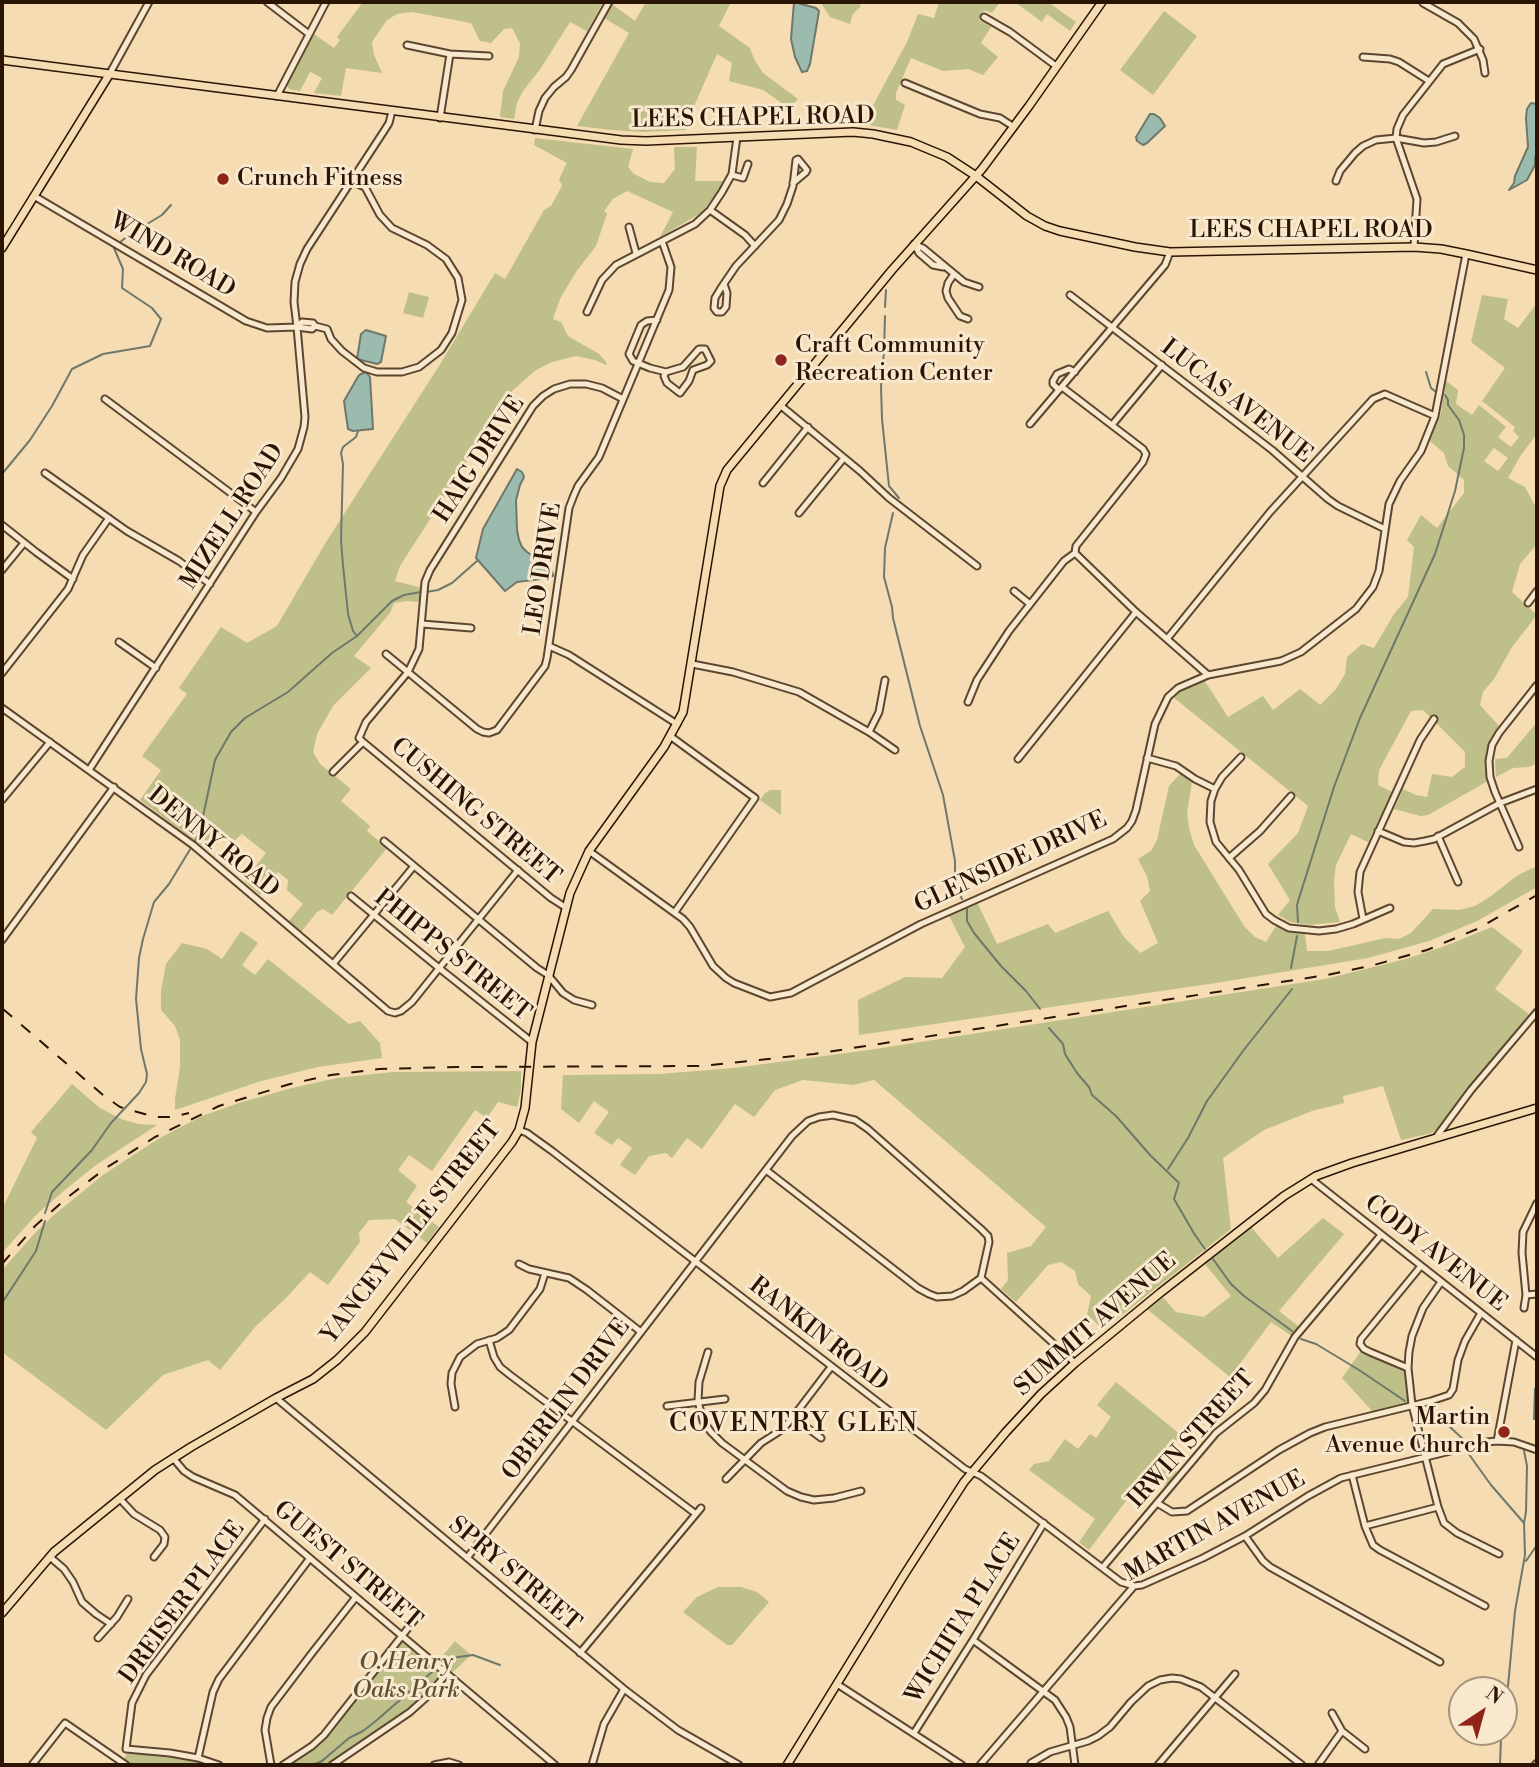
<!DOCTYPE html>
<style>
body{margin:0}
#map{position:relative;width:1539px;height:1767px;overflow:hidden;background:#f5dcb3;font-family:"Libre Bodoni",serif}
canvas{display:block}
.frame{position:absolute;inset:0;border:4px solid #2a1404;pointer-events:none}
.north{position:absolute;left:1448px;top:1676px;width:70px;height:70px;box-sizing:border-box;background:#f8e8ce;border:2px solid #a6937d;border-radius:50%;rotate:36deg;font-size:19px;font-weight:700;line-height:28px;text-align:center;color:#2a1404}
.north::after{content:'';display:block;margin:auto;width:24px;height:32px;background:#8f2418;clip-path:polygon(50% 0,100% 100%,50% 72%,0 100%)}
</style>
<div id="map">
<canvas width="1539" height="1767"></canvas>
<div class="frame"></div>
<div class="north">N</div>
</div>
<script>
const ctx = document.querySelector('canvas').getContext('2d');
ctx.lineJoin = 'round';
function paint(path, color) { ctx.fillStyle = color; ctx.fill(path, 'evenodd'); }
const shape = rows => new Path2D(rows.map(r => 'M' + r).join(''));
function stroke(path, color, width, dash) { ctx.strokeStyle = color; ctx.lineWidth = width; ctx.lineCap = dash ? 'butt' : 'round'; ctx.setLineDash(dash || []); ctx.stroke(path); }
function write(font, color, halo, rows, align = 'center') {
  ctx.font = font + ' "Libre Bodoni",serif'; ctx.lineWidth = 6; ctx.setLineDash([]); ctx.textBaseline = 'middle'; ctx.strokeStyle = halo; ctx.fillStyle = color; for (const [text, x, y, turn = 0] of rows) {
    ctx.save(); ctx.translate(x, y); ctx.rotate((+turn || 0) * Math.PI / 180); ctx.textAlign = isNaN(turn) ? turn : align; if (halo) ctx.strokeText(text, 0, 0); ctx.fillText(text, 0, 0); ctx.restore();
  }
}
paint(shape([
 [363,2,603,2,587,31,570,22,541,68,523,91,517,103,514,119,500,117,503,91,519,57,520,43,512,28,504,29,491,43,480,41,471,23,412,12,397,14,387,20,372,42,374,55,382,73,346,68,341,96,314,93,322,78,310,72,300,91,289,89,287,86,314,34,334,48,340,40,337,37],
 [646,2,731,2,719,26,750,48,754,59,763,73,798,99,789,108,763,90,729,81,732,63,717,54,695,104,686,130,643,132,612,130,577,126,629,33,604,18,612,4,635,21],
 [817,2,859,2,861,6,853,14,850,24,830,17,821,3],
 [939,2,1000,2,992,13,984,10,979,20,991,27,981,43,998,57,983,75,968,69,943,71,911,58,896,93,896,100,905,105,897,130,863,124,907,42,918,14,934,18],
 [1015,2,1048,2,1076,22,1070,31,1047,14,1042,22],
 [1164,11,1197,36,1153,95,1120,70],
 [535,138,633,149,628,167,634,174,650,182,664,183,675,169,674,147,697,147,695,181,725,181,717,193,701,213,660,237,673,212,627,191,613,199,604,211,607,214,596,246,576,272,560,299,553,319,561,322,568,336,599,354,607,363,606,365,595,360,576,356,552,362,536,370,513,390,400,566,395,581,422,588,420,602,407,601,394,603,390,613,354,656,371,668,333,706,317,734,313,752,320,764,351,789,341,801,370,826,367,831,387,848,332,915,323,909,317,912,301,932,289,921,303,904,287,890,288,880,278,872,260,895,244,881,266,853,242,834,233,842,224,835,210,852,140,800,161,770,142,756,187,694,179,688,221,627,247,643,277,626,326,542,439,366,495,273,505,279,544,210,551,206,562,186,559,179,567,163,534,145],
 [409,292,429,297,423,318,403,313],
 [1482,295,1508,299,1504,319,1518,328,1537,303,1537,434,1521,455,1508,478,1525,487,1534,504,1537,504,1537,544,1520,564,1512,592,1537,615,1512,647,1494,679,1483,692,1480,705,1499,726,1494,732,1490,740,1486,755,1485,769,1488,781,1428,815,1421,816,1394,809,1403,789,1416,795,1427,797,1432,774,1452,777,1465,767,1465,752,1423,710,1411,711,1379,770,1378,785,1392,792,1375,828,1368,842,1351,834,1336,865,1334,880,1335,907,1340,922,1309,925,1290,922,1278,915,1290,900,1268,864,1298,833,1308,806,1173,697,1187,686,1204,680,1228,717,1263,696,1273,710,1300,689,1320,705,1336,689,1345,674,1347,657,1362,644,1374,648,1394,614,1408,597,1414,547,1407,540,1421,515,1437,528,1464,493,1464,480,1448,466,1444,453,1430,441,1441,413,1446,381,1458,390,1456,404,1472,415,1479,405,1506,427,1498,437,1511,447,1519,437,1513,431,1515,427,1482,401,1505,368,1471,342],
 [1494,448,1508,458,1498,471,1484,461],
 [1537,722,1537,763,1529,767,1513,768,1496,777,1495,759,1507,758],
 [1180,774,1192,782,1187,813,1189,828,1194,845,1244,926,1255,937,1266,942,1276,926,1291,932,1305,934,1307,951,1328,951,1386,938,1399,939,1411,933,1433,909,1459,910,1475,906,1491,896,1518,875,1537,866,1537,887,1477,921,1429,941,1368,958,1216,983,859,1035,858,1000,905,977,942,978,965,947,949,916,977,902,997,944,1048,924,1055,933,1108,911,1124,937,1140,953,1158,943,1140,901,1150,891,1147,876,1138,859,1151,851,1157,840,1169,786],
 [770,790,781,790,781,815,760,800,765,793],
 [1492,927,1523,951,1495,989,1529,1014,1438,1129,1432,1133,1401,1140,1383,1086,1343,1096,1344,1103,1312,1111,1264,1130,1223,1158,1231,1229,1103,1330,1087,1314,1091,1296,1078,1284,1075,1271,1061,1262,1048,1265,1016,1302,1001,1289,1008,1280,1007,1253,1031,1246,1046,1227,874,1080,853,1085,803,1080,775,1090,754,1117,735,1104,702,1149,687,1138,672,1158,666,1153,649,1156,635,1175,620,1165,632,1148,618,1138,612,1145,594,1133,609,1112,594,1101,579,1123,561,1109,563,1075,659,1074,734,1068,869,1050,1325,979,1406,959,1445,946],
 [241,931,258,943,242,965,255,975,268,959,349,1024,360,1021,380,1043,382,1058,318,1067,258,1082,175,1110,175,1099,180,1067,180,1040,175,1026,161,1010,161,991,166,964,182,943,207,949,222,959],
 [521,1071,521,1089,517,1107,498,1102,487,1118,475,1110,432,1171,409,1155,398,1170,417,1186,406,1202,439,1227,427,1243,395,1219,369,1220,359,1233,360,1242,328,1285,310,1272,285,1299,256,1326,220,1370,208,1360,163,1375,106,1430,2,1352,2,1270,35,1233,55,1214,103,1175,158,1139,202,1116,239,1103,292,1088,337,1078,393,1072],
 [72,1084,100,1108,121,1119,138,1124,157,1125,96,1165,66,1189,37,1214,2,1253,2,1209,37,1138,31,1132],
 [1323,1218,1344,1234,1279,1311,1298,1326,1292,1336,1271,1322,1230,1377,1147,1309,1162,1296,1176,1312,1204,1317,1231,1296,1205,1264,1251,1227,1278,1258],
 [1361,1351,1405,1371,1409,1400,1406,1404,1373,1412,1342,1378],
 [1116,1382,1181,1435,1160,1459,1177,1472,1167,1485,1148,1472,1089,1550,1079,1542,1095,1519,1029,1470,1034,1464,1049,1461,1065,1439,1078,1449,1090,1434,1096,1438,1111,1417,1097,1405],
 [718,1587,741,1587,757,1592,769,1602,732,1645,727,1645,683,1612,697,1597],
 [401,1641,406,1642,434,1666,455,1641,471,1655,452,1673,447,1670,425,1695,405,1712,327,1765,288,1765,310,1751,328,1735],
 [128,1752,170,1755,211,1765,131,1765,124,1759]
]), '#bfbf8a');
const water = shape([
 [794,2,816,8,819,11,810,64,807,71,802,72,795,57,791,39,794,2],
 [1531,103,1537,104,1537,152,1535,158,1535,165,1527,180,1509,190,1514,183,1515,176,1528,147,1526,118,1527,109,1531,103],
 [1150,114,1154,114,1160,118,1165,126,1147,143,1143,145,1137,141,1136,137,1150,114],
 [366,330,386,336,381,362,377,364,357,359,361,334,366,330],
 [366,372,370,377,373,429,353,431,348,429,344,401,359,375,366,372],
 [517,469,522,472,524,477,520,485,516,500,517,530,519,540,522,547,527,552,551,569,553,574,553,576,540,579,517,582,505,591,476,558,483,529,517,469]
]);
paint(water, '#9cbbaf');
stroke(water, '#6e786b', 2);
stroke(shape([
 [119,243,129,235,162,215,171,205],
 [885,307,886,290],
 [885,316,884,352,881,386,882,419,889,486,899,498],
 [1426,372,1431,388,1436,392],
 [2,474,30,440,52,406,72,369,103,354,150,346,161,319,152,308,122,288,123,269,114,248,115,247],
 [893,513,885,548,884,577,892,607,893,618,920,726,943,795,955,861,955,884,962,899],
 [426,592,438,590,452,583,477,561],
 [357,636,353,631,348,614,343,565,341,540,343,464,341,453,343,447,356,437,358,431],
 [967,909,967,921,974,933,1001,966,1026,991,1040,1009],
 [1298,922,1297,905,1300,895,1334,787,1360,718,1435,554,1455,491,1464,448,1464,435,1459,420,1448,405,1448,400,1445,395],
 [1291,968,1297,936],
 [1049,1028,1063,1044,1065,1054,1077,1073,1089,1087,1092,1095,1116,1116,1150,1155,1179,1183,1174,1199,1195,1235,1205,1249],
 [1168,1169,1188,1138,1207,1101,1243,1051,1292,989],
 [45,1213,52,1192,92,1150,111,1123,139,1093,146,1082,147,1074,141,1049,136,999,139,958,143,939,154,902,169,884,197,838,201,826,215,760,231,732,245,718,288,692,332,653,357,636,392,601,404,595,421,592],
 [1213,1259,1231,1284,1244,1296,1292,1331],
 [2,1303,36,1251,45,1221],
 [1301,1339,1316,1344,1359,1370,1405,1401],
 [1421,1410,1449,1426,1466,1442],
 [1534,1419,1535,1389,1537,1385],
 [1468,1453,1491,1485,1524,1523],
 [1526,1561,1537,1545],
 [444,1659,473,1655,500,1665],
 [1504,1729,1515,1611,1525,1555,1524,1523,1526,1512,1527,1466,1524,1451],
 [313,1765,322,1761,349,1738,363,1731,377,1720,432,1672],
 [1500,1765,1501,1739,1503,1732]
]), '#6e786b', 2);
const minor = shape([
 [267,2,309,34],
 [1423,3,1458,23,1474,39,1483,60,1485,73],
 [984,17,1010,32,1056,66],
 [407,45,450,54,489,56],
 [1363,57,1390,59,1399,62,1429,81],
 [109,75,149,2],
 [905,83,980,114,1000,118,1014,127],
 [277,96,326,2],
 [440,118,450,54],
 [535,130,539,111,545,98,554,87,566,77,571,70,609,2],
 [732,175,743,178,748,164],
 [1336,181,1340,171,1355,153,1363,146,1376,140,1396,138,1424,143,1436,142,1455,136],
 [34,196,246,321,267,328,297,327,312,329,315,326,313,323,302,322,297,327],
 [710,210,745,235,755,246],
 [629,227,636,253],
 [914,244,923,248,964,282,979,287],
 [914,244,919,253,933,265,943,267],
 [1414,247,1417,199,1396,138,1397,129,1403,115,1443,64,1480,49],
 [954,274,948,283,946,291,948,298,960,316,968,319],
 [724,284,727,293,726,307,722,312,717,312,714,308,715,298,721,288,736,266,779,220,787,204,793,186,796,160,798,159,807,170,806,172,793,183],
 [1070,295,1272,450,1328,499,1338,506,1385,529],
 [587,312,602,280,616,265,695,224,710,210,722,192,732,174,737,137],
 [657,320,647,321,641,325,629,354,633,361,650,368,666,372,683,367,699,349,705,349,711,361,707,365,693,370,689,381,680,393,667,383,664,376,666,372],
 [315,326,327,329,331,339,342,351,364,368,377,372,402,372,419,367,441,350,452,333,462,300,458,278,446,259,427,245,392,228,380,215,365,187,351,181],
 [1062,387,1143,449,1146,454,1143,462,1076,546,1075,553,1136,612,1208,675],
 [1059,390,1053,384,1053,381,1057,374,1069,369,1075,372],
 [105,399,256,512],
 [780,405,860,471,889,498,977,566],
 [1030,424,1165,265,1170,252],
 [1112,425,1162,365],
 [45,473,127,531,179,561,210,584],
 [763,483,808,427],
 [799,513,844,458],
 [2,525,36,552,73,579],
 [2,570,24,543],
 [1014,591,1030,604],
 [1528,603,1537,591],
 [422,624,471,628],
 [1167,639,1270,512,1373,399,1385,394,1435,416],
 [119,642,156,668],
 [549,646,569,655,677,724],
 [386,654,477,729,483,732,489,733,497,730,545,666,547,658,569,508,574,495,578,486,599,457,669,290,671,267,662,241],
 [692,664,733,672,799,692,869,732,895,750],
 [2,673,68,589,83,555,109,518],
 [968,702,977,680,1009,631,1064,561,1075,553],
 [2,708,193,845,388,1011,395,1013,401,1011,412,1002,518,870],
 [869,732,879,712,885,680],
 [670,736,755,798,675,912],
 [363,742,359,738,366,722,408,672,419,649,425,582,430,570,533,406,543,396,554,389,570,384,586,384,602,388,623,399],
 [363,742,551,898,565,907],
 [1241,757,1222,777,1215,789,1211,801,1210,822,1216,842,1239,870,1266,914,1274,920,1289,928,1319,931,1336,929,1353,924,1390,908],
 [1147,758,1176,766,1195,779,1215,789],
 [1018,759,1136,612],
 [89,770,256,512,281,478,298,449,304,427,305,417,297,327,294,302,295,282,300,264,307,249,384,131,389,123,392,111],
 [333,772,363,742],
 [2,800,50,742],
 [1378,831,1404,842,1414,843,1425,841,1434,839,1500,803,1537,789],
 [1438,836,1458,882],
 [384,841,537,968,548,975,563,993,574,1000,592,1005],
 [1519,847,1495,792,1490,777,1489,761,1492,745,1499,733,1537,685],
 [589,851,683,919,690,927,713,966,726,978,734,983,770,997,791,993,921,924,1113,839,1127,828,1132,821,1136,810,1155,724,1168,697,1178,688,1208,675,1281,661,1301,652,1356,609,1373,587,1379,571,1389,504,1400,481,1421,451,1435,416,1466,254],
 [1229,858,1260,831,1291,796],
 [351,896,439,968,532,1042],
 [1363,919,1358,892,1360,872,1420,740,1434,719],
 [2,940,114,787],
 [333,964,414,866],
 [519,1130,527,1133,552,1151,965,1469,981,1476,1121,1582,1134,1586,1142,1585,1203,1558,1245,1536,1308,1496,1341,1478,1487,1442,1497,1441,1514,1442,1537,1450],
 [1437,1136,1471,1090,1537,1012],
 [766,1170,918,1288,929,1294,937,1297,952,1296,963,1291,981,1278],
 [1311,1179,1537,1357],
 [519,1264,529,1269,569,1278,587,1290,641,1332],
 [1441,1282,1423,1308,1412,1336,1409,1352,1408,1368,1412,1405,1438,1507,1444,1523,1457,1533,1499,1554],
 [1526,1295,1537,1294],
 [1524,1308,1526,1295,1522,1253,1523,1232,1537,1203],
 [489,1340,494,1357,500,1367,510,1375,696,1514],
 [708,1352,699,1382,698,1401,703,1421,711,1432,722,1443,787,1491,801,1497,814,1500,834,1498,861,1491],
 [1408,1368,1370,1352,1364,1349,1360,1344,1361,1339,1421,1266],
 [276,1398,624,1689,678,1730,739,1765],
 [667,1406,725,1399],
 [455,1407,451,1384,452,1373,460,1357,477,1344,497,1338,509,1330,540,1289,545,1273],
 [793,1417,821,1438],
 [1497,1441,1516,1340],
 [173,1458,184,1471,193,1477,235,1495,555,1765],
 [1352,1475,1365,1526,1373,1545,1380,1550,1485,1606],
 [726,1479,761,1443,783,1429,793,1417,831,1367],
 [120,1499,134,1514,160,1530,165,1537,164,1544,154,1557],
 [1157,1503,1172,1512,1187,1511,1279,1450,1310,1433,1325,1427,1431,1401,1449,1395,1453,1389,1458,1360,1465,1341,1481,1313],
 [1365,1526,1438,1507],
 [1245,1536,1263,1561,1270,1567,1440,1662],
 [50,1557,64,1569,73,1582,82,1602,96,1614,111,1624],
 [467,1558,792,1136,808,1121,819,1117,833,1115,855,1120,868,1129,981,1229,988,1236,989,1242,981,1278,1075,1363],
 [1103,1567,1216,1433,1254,1403,1265,1390,1295,1337,1381,1235],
 [98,1638,117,1617,128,1599],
 [973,1640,1055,1700,1066,1717,1070,1727,1075,1765],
 [580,1653,701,1508],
 [837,1684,962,1765],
 [1332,1713,1342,1731,1365,1749],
 [914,1733,973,1640,1044,1523],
 [126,1749,132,1703,146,1675,265,1519],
 [126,1749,170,1753,198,1758,219,1765],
 [198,1758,213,1692,219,1679,310,1558],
 [1031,1763,1050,1752,1088,1741,1098,1736,1110,1727,1131,1702,1148,1686,1160,1680,1172,1678,1181,1679,1201,1687,1302,1765],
 [32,1765,65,1723,126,1765],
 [271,1765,265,1730,267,1718,271,1707,312,1653,356,1597],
 [283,1765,312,1746,324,1735,416,1618],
 [332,1765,410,1712,430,1694,447,1673],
 [434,1765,449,1762,459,1765],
 [592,1765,604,1724,624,1689],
 [980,1765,1134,1586],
 [1158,1765,1235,1674],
 [1318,1765,1342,1731],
 [1535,1765,1537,1763]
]);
const major = shape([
 [2,60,621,140,646,141,853,132,873,134,911,142,947,157,976,176,1027,216,1045,226,1060,231,1135,247,1170,252,1414,247,1441,249,1466,254,1537,270],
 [2,248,109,75],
 [2,1613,54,1552,155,1470,191,1447,276,1398,313,1379,337,1360,365,1332,512,1142,519,1130,525,1108,532,1042,570,893,589,851,664,747,683,712,720,486,727,470,892,270,982,169,1029,106,1102,2],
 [787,1765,904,1575,964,1482,1006,1432,1041,1394,1075,1363,1160,1293,1284,1196,1316,1176,1352,1163,1537,1108]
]);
stroke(minor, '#5d4630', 9);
stroke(major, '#2a1404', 10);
stroke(minor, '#f8e8ce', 5);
stroke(major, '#f5dcb3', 7);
stroke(shape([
 [3,1009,103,1095,120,1107,155,1117,172,1117,189,1113],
 [2,1264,35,1226,68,1197,106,1168,155,1137,219,1106,290,1084,331,1075,379,1069,457,1067,702,1066,814,1054,1327,975,1374,965,1427,950,1477,929,1537,895]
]), '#2a1404', 2, [12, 12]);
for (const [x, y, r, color] of [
 [223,179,7,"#8f2418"],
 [781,360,7,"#8f2418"],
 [1504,1432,7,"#8f2418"]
]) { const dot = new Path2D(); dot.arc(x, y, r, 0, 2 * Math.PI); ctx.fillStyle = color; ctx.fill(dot); stroke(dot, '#f8e8ce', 2.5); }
write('24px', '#2a1404', '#f8e8ce', [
 ["LEES CHAPEL ROAD",753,119,-1],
 ["LEES CHAPEL ROAD",1311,231],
 ["WIND ROAD",172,256,31],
 ["LUCAS AVENUE",1236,402,38],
 ["HAIG DRIVE",480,460,-57],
 ["MIZELL ROAD",233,517,-57],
 ["LEO DRIVE",544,569,-81],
 ["CUSHING STREET",475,812,40],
 ["DENNY ROAD",213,843,39],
 ["GLENSIDE DRIVE",1011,863,-25],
 ["PHIPPS STREET",452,956,39],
 ["YANCEYVILLE STREET",412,1233,-52],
 ["CODY AVENUE",1435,1254,38],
 ["SUMMIT AVENUE",1096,1325,-41],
 ["RANKIN ROAD",818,1335,38],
 ["OBERLIN DRIVE",567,1400,-53],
 ["IRWIN STREET",1192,1440,-48],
 ["MARTIN AVENUE",1215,1527,-29],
 ["GUEST STREET",347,1566,40],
 ["SPRY STREET",514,1575,40],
 ["DREISER PLACE",183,1603,-54],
 ["WICHITA PLACE",964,1619,-58]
]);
write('24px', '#2a1404', '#f8e8ce', [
 ["Crunch Fitness",237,179],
 ["Craft Community",795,346],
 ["Recreation Center",795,374],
 ["Martin",1490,1418,"right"],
 ["Avenue Church",1490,1446,"right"]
], 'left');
write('italic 24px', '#5e5033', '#f8e8ce', [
 ["O. Henry",406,1663],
 ["Oaks Park",406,1691]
]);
ctx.letterSpacing = '2px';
write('26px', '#2a1404', '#f8e8ce', [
 ["COVENTRY GLEN",794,1425]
]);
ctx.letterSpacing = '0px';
</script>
